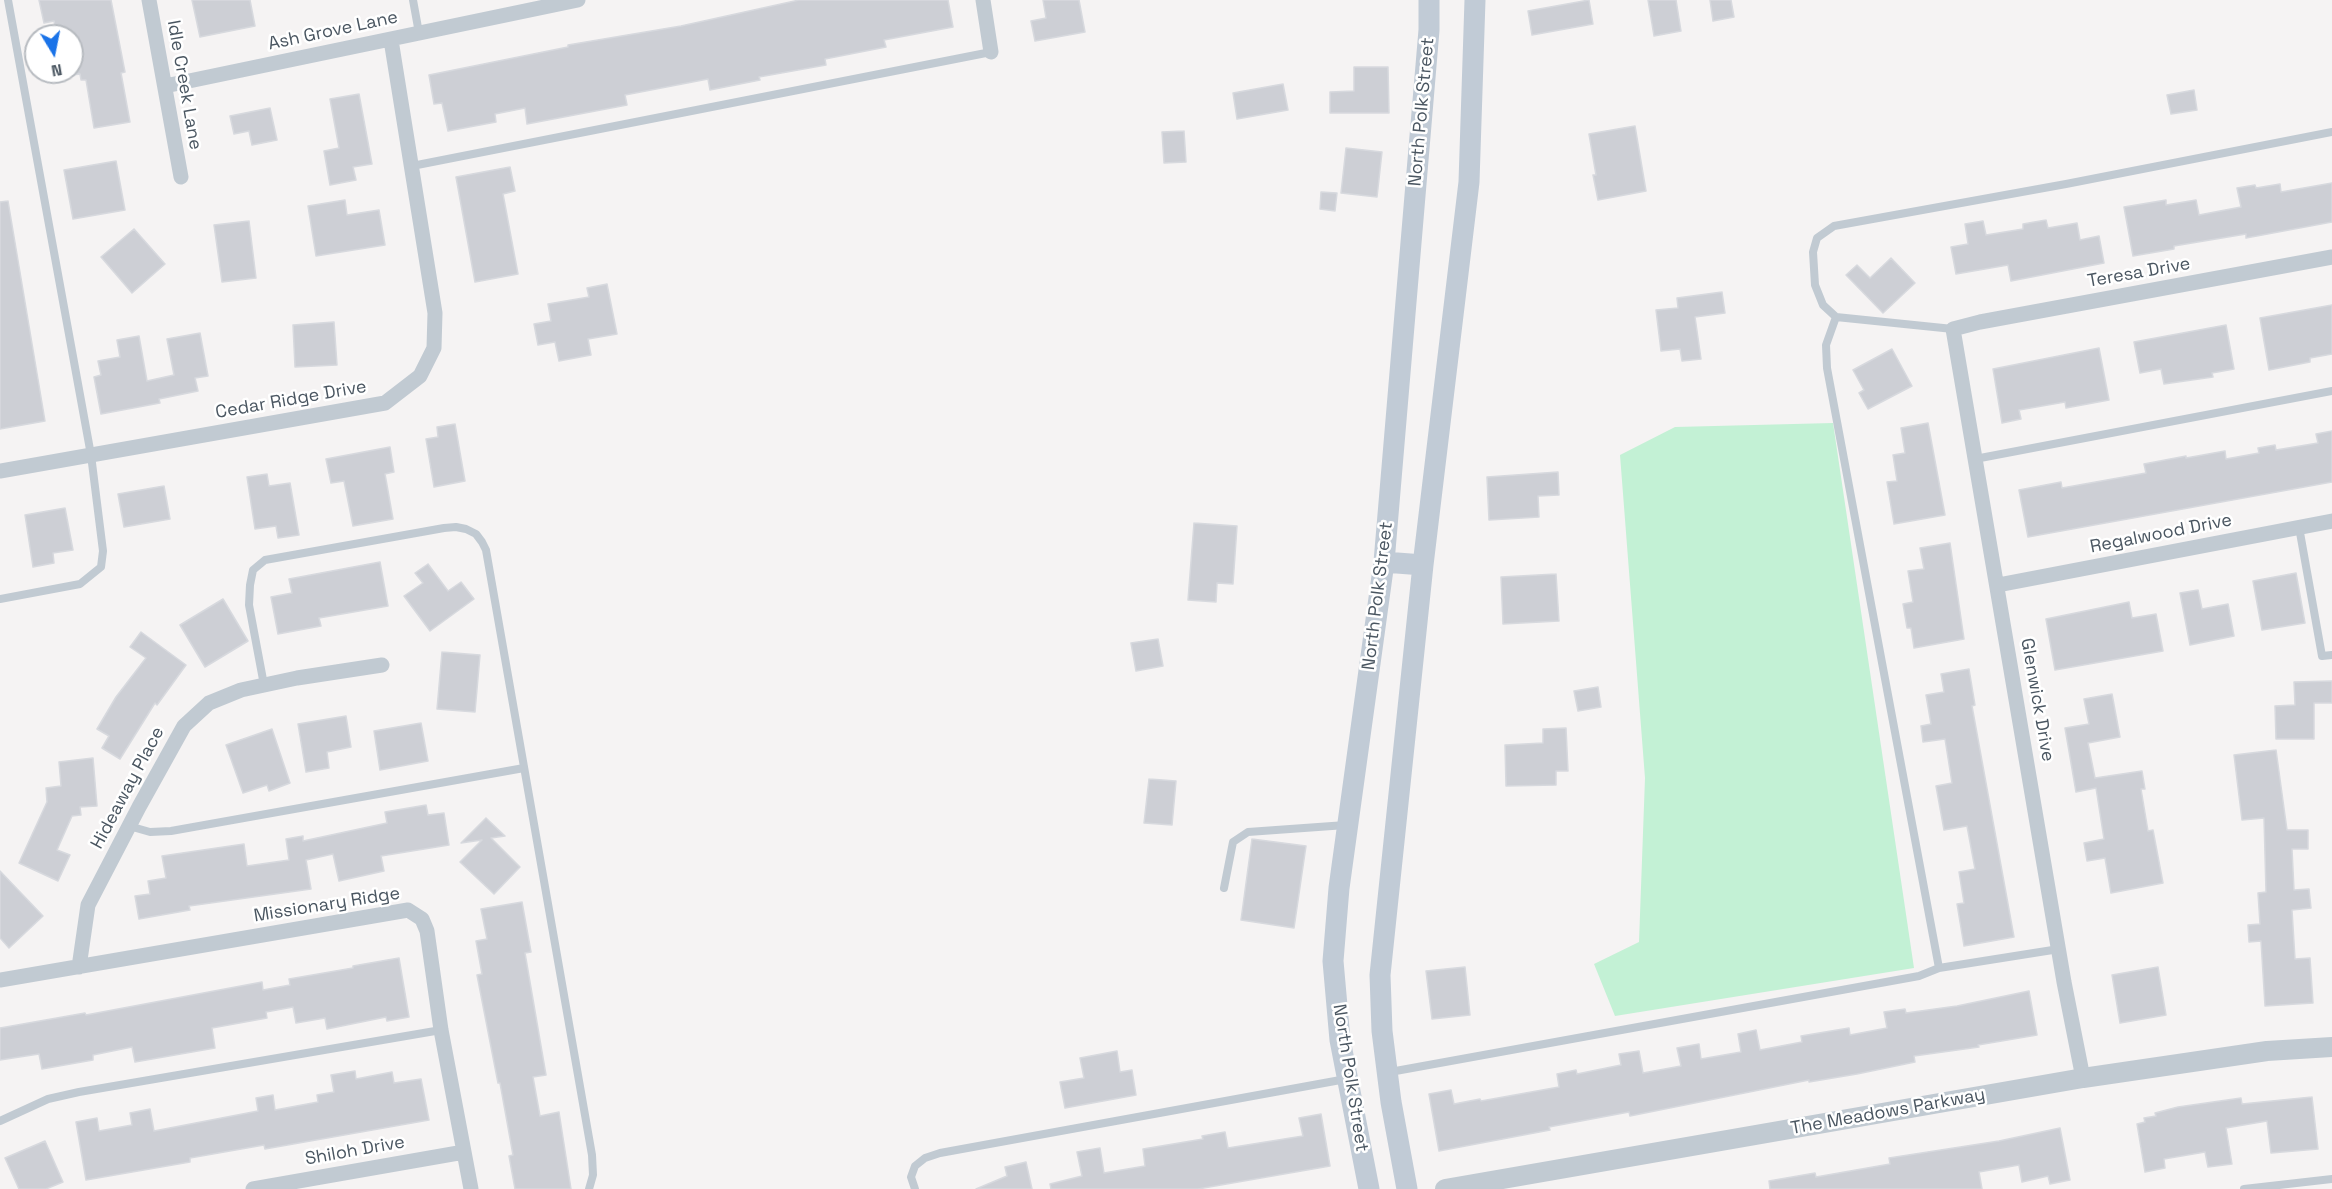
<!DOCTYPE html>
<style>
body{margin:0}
#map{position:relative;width:2332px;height:1189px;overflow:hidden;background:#f5f3f3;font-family:"Space Grotesk",sans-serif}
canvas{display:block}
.north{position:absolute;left:24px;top:24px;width:60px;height:60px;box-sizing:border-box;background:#fff;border:2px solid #b7bbc0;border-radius:50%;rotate:170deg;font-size:16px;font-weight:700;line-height:24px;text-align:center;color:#4a5661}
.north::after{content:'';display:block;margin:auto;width:21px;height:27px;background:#1a73e8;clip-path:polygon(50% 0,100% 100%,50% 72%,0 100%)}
</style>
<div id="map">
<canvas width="2332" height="1189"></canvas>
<div class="north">N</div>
</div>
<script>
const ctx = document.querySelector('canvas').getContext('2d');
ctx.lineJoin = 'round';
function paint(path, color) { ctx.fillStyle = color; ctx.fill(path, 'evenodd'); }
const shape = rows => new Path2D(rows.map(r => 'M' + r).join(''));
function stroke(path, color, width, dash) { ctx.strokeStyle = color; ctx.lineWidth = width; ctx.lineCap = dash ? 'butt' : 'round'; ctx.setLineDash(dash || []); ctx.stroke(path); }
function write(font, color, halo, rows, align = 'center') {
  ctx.font = font + ' "Space Grotesk",sans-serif'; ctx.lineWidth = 5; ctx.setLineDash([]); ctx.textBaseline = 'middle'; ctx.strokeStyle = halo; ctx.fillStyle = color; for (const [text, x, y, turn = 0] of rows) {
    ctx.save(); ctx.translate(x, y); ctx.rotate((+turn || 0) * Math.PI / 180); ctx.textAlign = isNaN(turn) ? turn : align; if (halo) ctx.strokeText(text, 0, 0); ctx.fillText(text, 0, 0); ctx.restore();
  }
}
paint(shape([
 [1833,423,1914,968,1615,1016,1594,964,1639,942,1645,778,1620,455,1675,427]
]), '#c3f1d5');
const building = shape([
 [39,0,111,0,125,72,121,73,130,122,94,128,86,80,81,80,80,74,72,75,72,36,57,36,54,21,44,23,39,0],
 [192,0,250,0,255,26,200,37,192,0],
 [799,0,948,0,953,27,884,40,886,47,825,59,826,65,759,77,760,80,710,90,708,79,625,95,627,105,527,124,525,108,495,114,496,122,448,131,442,103,434,104,429,75,568,47,568,45,681,26,799,0],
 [1043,0,1079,0,1085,32,1035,41,1031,21,1046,18,1043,0],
 [1589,0,1593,24,1532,35,1528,11,1589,0],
 [1648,0,1676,0,1681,31,1654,36,1648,0],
 [1710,0,1731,0,1734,17,1713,21,1710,0],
 [1354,67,1388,67,1389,113,1330,113,1330,92,1354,91,1354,67],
 [1283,84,1288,110,1237,119,1233,93,1283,84],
 [2194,90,2197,110,2171,114,2167,95,2194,90],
 [359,94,372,164,353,167,356,180,330,185,324,151,339,148,330,99,359,94],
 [270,108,277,140,252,145,249,131,234,134,230,116,270,108],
 [1635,126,1646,191,1598,200,1593,175,1596,175,1589,134,1635,126],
 [1184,131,1186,162,1164,163,1162,132,1184,131],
 [1346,148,1382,152,1377,197,1341,193,1346,148],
 [116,161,125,210,73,219,64,170,116,161],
 [510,167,515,191,503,194,518,274,475,282,456,177,510,167],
 [2332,183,2332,222,2246,238,2246,234,2174,246,2174,249,2133,256,2124,207,2166,200,2166,205,2196,200,2199,215,2241,207,2237,188,2255,185,2256,188,2280,184,2281,192,2332,183],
 [1321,192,1337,193,1335,211,1320,209,1321,192],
 [345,200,347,215,379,210,385,245,316,256,308,206,345,200],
 [8,201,45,421,0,429,0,202,8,201],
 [2046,220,2048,228,2077,223,2080,240,2099,236,2104,263,2011,281,2008,265,1956,274,1951,247,1968,244,1965,224,1983,221,1986,235,2023,229,2023,224,2046,220],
 [249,221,256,278,222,282,214,225,249,221],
 [134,229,165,264,132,293,101,257,134,229],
 [1891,258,1915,283,1883,313,1846,275,1857,265,1870,278,1891,258],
 [607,284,617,334,588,339,591,355,559,361,555,342,538,345,534,324,551,321,548,304,589,297,587,288,607,284],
 [1722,292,1725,313,1695,317,1701,359,1682,361,1680,349,1661,351,1656,310,1678,308,1677,298,1722,292],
 [2332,305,2332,354,2310,358,2310,362,2269,370,2260,318,2332,305],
 [334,322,337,365,295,367,293,325,334,322],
 [2226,325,2234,369,2212,373,2213,377,2164,384,2161,369,2140,373,2134,342,2226,325],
 [200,333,208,376,195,378,198,391,159,399,160,403,101,414,94,377,101,375,98,361,120,357,117,340,139,336,147,381,174,375,167,339,200,333],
 [2099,348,2109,400,2066,408,2065,402,2019,410,2021,419,2002,423,1993,369,2099,348],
 [1892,349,1912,386,1868,409,1859,393,1864,390,1853,370,1892,349],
 [1928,423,1945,515,1894,524,1887,482,1897,481,1893,455,1905,453,1901,428,1928,423],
 [455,424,465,481,434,487,426,439,438,437,437,427,455,424],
 [2332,431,2332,482,2028,537,2019,490,2061,482,2062,488,2146,473,2144,464,2186,456,2186,458,2225,451,2226,459,2259,453,2258,448,2275,445,2276,450,2318,443,2316,434,2332,431],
 [390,447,394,472,385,474,393,519,353,526,344,481,331,483,326,459,390,447],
 [1558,472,1559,495,1538,496,1539,517,1489,520,1487,477,1558,472],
 [267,474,269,486,290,483,299,535,278,538,276,526,255,529,247,477,267,474],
 [164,486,170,519,124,527,118,494,164,486],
 [65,508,73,550,53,553,54,563,33,567,25,515,65,508],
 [1194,523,1237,526,1233,584,1217,583,1216,602,1188,600,1194,523],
 [1950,543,1964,639,1914,648,1911,628,1907,628,1903,604,1913,602,1908,571,1924,569,1920,548,1950,543],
 [380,562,388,606,319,618,321,626,278,634,271,597,292,593,289,579,380,562],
 [428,564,448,591,461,582,474,599,430,631,404,596,423,583,415,573,428,564],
 [2296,573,2305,623,2262,630,2253,581,2296,573],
 [1556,574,1559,621,1503,624,1501,577,1556,574],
 [2198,590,2202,609,2228,604,2234,636,2190,645,2180,593,2198,590],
 [223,599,248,641,205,667,180,625,223,599],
 [2129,602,2132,618,2156,614,2163,651,2055,670,2046,619,2129,602],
 [141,632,186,665,157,705,155,703,120,759,102,748,109,736,97,729,116,697,146,658,130,647,141,632],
 [1158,639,1163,666,1136,671,1131,643,1158,639],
 [442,652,480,655,475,712,437,709,442,652],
 [1969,669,1975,705,1972,706,2014,937,1964,946,1957,904,1964,903,1959,872,1975,869,1967,826,1944,830,1936,786,1952,783,1945,739,1923,742,1921,726,1931,724,1926,695,1944,692,1941,674,1969,669],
 [2332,681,2332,703,2314,703,2314,739,2276,739,2275,706,2295,705,2294,682,2332,681],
 [1598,687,1601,707,1578,711,1574,691,1598,687],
 [2112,694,2120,737,2088,743,2095,778,2142,771,2145,789,2141,789,2148,831,2153,830,2163,883,2111,893,2105,858,2087,861,2084,843,2104,839,2096,788,2076,792,2065,728,2089,724,2084,699,2112,694],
 [346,716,351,747,327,752,329,768,306,772,298,724,346,716],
 [421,723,428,761,380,770,374,731,421,723],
 [1566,728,1568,771,1556,771,1556,785,1506,786,1505,745,1543,743,1543,729,1566,728],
 [272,729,290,783,269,791,267,785,243,793,226,745,272,729],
 [2276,750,2287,830,2308,830,2308,849,2292,849,2294,890,2309,889,2311,908,2292,910,2295,959,2310,958,2313,1003,2265,1006,2261,941,2249,942,2248,925,2260,924,2258,893,2266,892,2264,818,2242,820,2234,755,2276,750],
 [93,758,97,806,80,807,81,815,72,816,57,850,70,855,58,881,19,863,47,802,46,788,61,786,59,762,93,758],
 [1149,779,1176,781,1172,825,1144,823,1149,779],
 [426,805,428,815,444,813,449,845,381,856,384,871,339,881,333,854,306,860,311,889,189,906,190,910,139,919,135,896,150,894,148,881,166,878,162,856,244,844,247,866,289,860,286,839,303,836,303,841,387,823,385,812,426,805],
 [486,818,505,836,491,838,520,867,494,894,460,862,482,840,461,843,486,818],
 [1252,839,1306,846,1294,928,1241,920,1252,839],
 [0,871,43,916,9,948,0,938,0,871],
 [522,902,531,952,525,953,546,1075,533,1077,540,1116,559,1112,571,1189,515,1189,509,1156,513,1155,500,1083,498,1083,477,975,482,974,476,941,487,939,481,909,522,902],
 [399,958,409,1017,387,1021,386,1017,327,1029,325,1018,296,1023,293,1007,266,1012,267,1018,212,1028,215,1048,135,1062,132,1047,93,1055,93,1060,42,1069,39,1054,0,1060,0,1028,85,1013,86,1015,262,982,263,990,290,985,289,979,353,968,353,966,399,958],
 [1465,967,1470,1015,1432,1019,1426,971,1465,967],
 [2158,967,2166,1015,2120,1023,2112,975,2158,967],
 [2029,991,2037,1035,1978,1045,1979,1047,1914,1056,1915,1062,1857,1074,1809,1082,1809,1080,1630,1116,1629,1112,1549,1127,1550,1130,1439,1151,1429,1094,1451,1090,1454,1104,1480,1099,1481,1101,1559,1087,1557,1074,1576,1070,1577,1074,1621,1065,1619,1054,1639,1051,1643,1073,1681,1066,1677,1048,1699,1044,1701,1059,1741,1052,1738,1034,1756,1030,1760,1050,1802,1042,1801,1036,1849,1028,1850,1035,1887,1028,1884,1012,1905,1009,1906,1013,1957,1006,2029,991],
 [1117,1051,1120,1072,1132,1070,1136,1095,1065,1108,1060,1082,1084,1078,1080,1058,1117,1051],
 [355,1071,356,1079,392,1072,394,1083,421,1079,429,1120,265,1149,264,1145,190,1158,190,1162,86,1180,76,1122,97,1118,99,1131,132,1125,130,1113,150,1109,154,1131,258,1111,256,1098,273,1095,275,1110,318,1102,317,1095,334,1092,331,1075,355,1071],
 [2312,1097,2318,1149,2271,1153,2267,1121,2226,1128,2232,1164,2208,1167,2205,1152,2164,1159,2165,1168,2145,1172,2137,1124,2145,1122,2144,1118,2156,1116,2155,1113,2178,1107,2241,1098,2242,1104,2312,1097],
 [1321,1114,1330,1166,1198,1189,1051,1189,1050,1184,1082,1176,1077,1152,1100,1148,1104,1173,1145,1166,1143,1149,1203,1139,1202,1136,1225,1132,1228,1148,1303,1136,1299,1118,1321,1114],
 [2060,1128,2070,1180,2050,1184,2048,1176,2022,1182,2019,1165,1979,1172,1982,1189,1770,1189,1769,1181,1815,1173,1816,1177,1890,1164,1889,1158,1999,1141,2060,1128],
 [45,1141,63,1182,46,1189,19,1189,5,1158,45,1141],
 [1026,1162,1032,1189,976,1189,1007,1176,1005,1167,1026,1162]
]);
paint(building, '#cdcfd5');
stroke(building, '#d7d9de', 1.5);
stroke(shape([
 [413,0,419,33],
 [412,166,991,52],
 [1836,317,1826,345,1827,368,1939,968,2059,949],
 [1953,329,1836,317,1823,305,1815,285,1813,252,1817,238,1834,226,2066,184,2332,132],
 [1975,459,2332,391],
 [2299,527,2322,656,2332,655],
 [0,599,80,584,101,567,103,551,91,455,8,0],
 [264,685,249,605,250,585,253,570,265,560,444,528,456,527,466,529,476,534,482,542,486,550,592,1155,593,1175,589,1189],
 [129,826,150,832,171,831,524,768],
 [1224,888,1233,842,1248,832,1346,825],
 [1390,1072,1919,976,1939,968],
 [0,1121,48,1099,79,1092,441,1030],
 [915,1189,911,1177,915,1166,925,1158,940,1153,1346,1079],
 [2244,1189,2332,1179]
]), '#c1cad2', 8);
stroke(shape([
 [149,0,181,177],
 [983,0,991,52],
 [165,86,578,0],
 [0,471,385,403,420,376,434,348,435,313,391,40],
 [1998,585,2332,521],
 [79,967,88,905,139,807,184,726,209,703,241,690,297,678,382,665],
 [0,980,408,910,422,919,427,931,441,1030,471,1189],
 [2083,1078,2064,982,1953,329,1980,322,2332,257],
 [253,1189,464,1152]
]), '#c1cad2', 15);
stroke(shape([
 [1445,1189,2083,1078,2267,1051,2332,1047]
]), '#c1cad2', 20);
stroke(shape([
 [1384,562,1423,565],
 [1369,1189,1340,1040,1333,961,1339,888,1384,562,1429,30,1429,0],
 [1407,1189,1391,1102,1382,1031,1380,975,1423,565,1469,182,1475,0]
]), '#c1cbd6', 21);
write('18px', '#4a5661', '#fff', [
 ["Ash Grove Lane",333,31,-12],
 ["Idle Creek Lane",184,85,80],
 ["North Polk Street",1422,112,-85],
 ["Teresa Drive",2139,273,-10],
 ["Cedar Ridge Drive",291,400,-10],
 ["Regalwood Drive",2161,534,-11],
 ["North Polk Street",1378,596,-83],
 ["Glenwick Drive",2037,700,80],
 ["Hideaway Place",128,788,-62],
 ["Missionary Ridge",327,905,-9],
 ["North Polk Street",1350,1078,81],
 ["The Meadows Parkway",1888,1112,-10],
 ["Shiloh Drive",355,1151,-10]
]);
</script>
